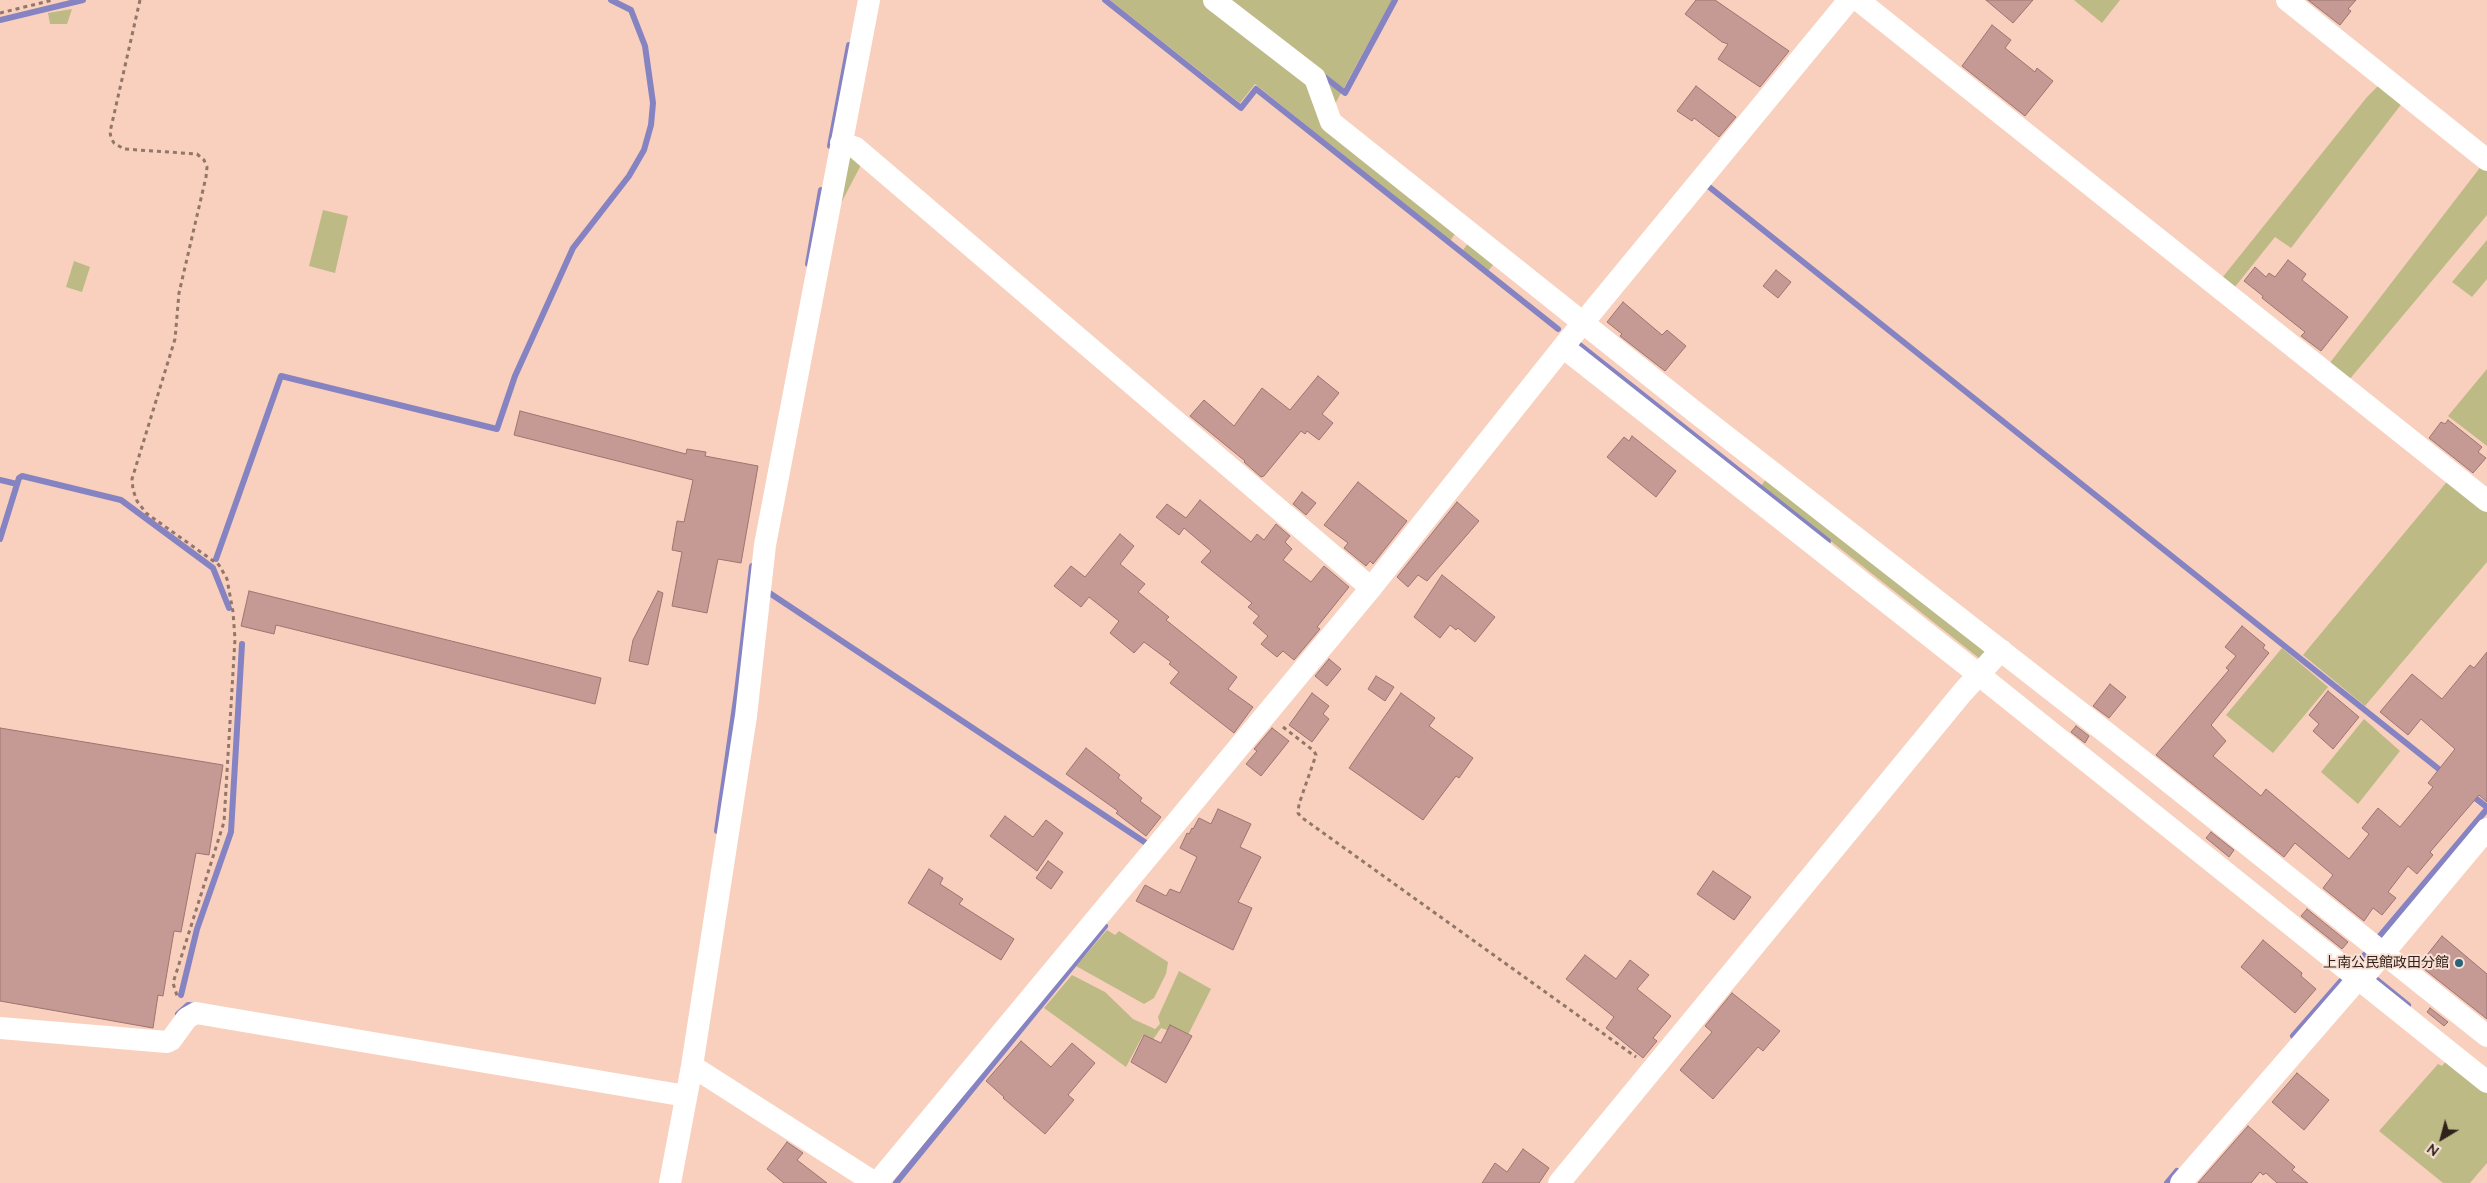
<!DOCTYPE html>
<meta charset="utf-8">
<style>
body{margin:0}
#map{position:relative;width:2487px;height:1183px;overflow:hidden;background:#f8d0bd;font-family:Mulish,sans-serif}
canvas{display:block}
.north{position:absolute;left:2417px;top:1113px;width:50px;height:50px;-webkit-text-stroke:4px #fae1d6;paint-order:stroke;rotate:217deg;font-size:14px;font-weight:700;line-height:20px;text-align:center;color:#30211b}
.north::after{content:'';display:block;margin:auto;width:18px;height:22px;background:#30211b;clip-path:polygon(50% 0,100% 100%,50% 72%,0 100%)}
</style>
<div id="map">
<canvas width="2487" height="1183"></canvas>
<div class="north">N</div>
</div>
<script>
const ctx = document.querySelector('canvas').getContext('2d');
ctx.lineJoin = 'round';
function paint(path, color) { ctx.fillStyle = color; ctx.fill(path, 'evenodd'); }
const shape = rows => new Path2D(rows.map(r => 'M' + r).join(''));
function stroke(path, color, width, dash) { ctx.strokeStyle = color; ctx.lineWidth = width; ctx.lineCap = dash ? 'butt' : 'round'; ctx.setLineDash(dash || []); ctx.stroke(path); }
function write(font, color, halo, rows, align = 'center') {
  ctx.font = font + ' Mulish,"Noto Sans JP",sans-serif'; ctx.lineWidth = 4; ctx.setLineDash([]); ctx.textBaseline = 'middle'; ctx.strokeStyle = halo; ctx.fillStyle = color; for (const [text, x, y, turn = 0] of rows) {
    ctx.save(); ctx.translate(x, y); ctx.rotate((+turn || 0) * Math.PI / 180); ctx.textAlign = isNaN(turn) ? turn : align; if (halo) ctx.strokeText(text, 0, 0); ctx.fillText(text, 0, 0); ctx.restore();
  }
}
paint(shape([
 [1110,0,1392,0,1324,124,1459,228,1450,241,1255,84,1240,103],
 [2074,0,2120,0,2102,23],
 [72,9,67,24,50,24,48,13],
 [2380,84,2403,102,2291,248,2275,237,2234,288,2222,278,2367,97],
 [850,152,863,161,838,209],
 [2482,165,2487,170,2487,215,2349,380,2329,364],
 [323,210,348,216,335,273,309,266],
 [1472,238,1498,259,1488,271,1463,250],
 [2487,240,2487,279,2472,297,2452,282],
 [74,261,90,267,82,292,66,287],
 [2487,369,2487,446,2448,416],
 [1769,475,1988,648,1984,662,1761,486],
 [2450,478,2487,508,2487,562,2365,706,2303,655],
 [2282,648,2328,687,2273,753,2226,715],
 [2364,719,2400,751,2358,804,2321,772],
 [1107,930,1115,935,1119,931,1168,962,1166,974,1154,998,1144,1004,1076,966],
 [1179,971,1211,989,1187,1037,1161,1028,1152,1041,1143,1035,1126,1067,1044,1008,1072,975,1105,992,1133,1019,1155,1029,1160,1024,1158,1017],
 [2447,1060,2487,1092,2487,1163,2470,1183,2443,1183,2379,1131,2438,1064,2442,1066]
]), '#bdba86');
stroke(shape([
 [1105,0,1241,108,1256,89,1558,329],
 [0,20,83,0],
 [1322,75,1345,93,1395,0],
 [830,146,849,45],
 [1708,186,2445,774],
 [808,264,821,190],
 [1576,342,1828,541],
 [0,480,17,484],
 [0,539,19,478,22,476,121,500,213,568,229,608],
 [216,559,281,376,497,429,515,376,573,248,629,176,644,150,651,125,653,103,645,46,631,10,611,0],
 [766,587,768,592,1146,843],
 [2470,794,2487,807],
 [717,831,737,692,752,566],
 [2379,937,2487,809],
 [2355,966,2368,951],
 [2371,975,2408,1005],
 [181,995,197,929,231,832,242,644],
 [178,1014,188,1005,196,1006],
 [2293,1036,2341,981],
 [896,1183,1105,926],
 [2167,1183,2177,1171]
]), '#8683c2', 6);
const building = shape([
 [1696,0,1715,0,1789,51,1760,87,1718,59,1728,44,1722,42,1685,14,1696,0],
 [1986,0,2033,0,2013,23,1986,0],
 [2308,0,2356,0,2348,9,2351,11,2340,25,2308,0],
 [1992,25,2011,40,2005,48,2035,72,2037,68,2053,81,2025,116,1962,66,1992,25],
 [1696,86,1736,117,1719,137,1694,118,1692,121,1677,111,1696,86],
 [2288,260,2306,274,2302,280,2348,317,2321,351,2301,336,2305,332,2262,298,2263,296,2244,281,2255,267,2266,277,2269,273,2275,277,2288,260],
 [1776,270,1791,282,1778,298,1763,286,1776,270],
 [1623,302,1662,335,1667,330,1686,346,1665,371,1620,336,1622,334,1607,322,1623,302],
 [1318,376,1339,393,1322,414,1333,423,1319,440,1307,431,1305,434,1301,431,1264,476,1261,477,1244,462,1245,461,1190,416,1204,400,1234,426,1262,388,1290,410,1318,376],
 [520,411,686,454,687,449,706,452,705,456,758,466,741,563,718,559,707,613,672,606,682,552,672,550,677,521,684,522,693,480,514,435,520,411],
 [2448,420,2482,447,2478,452,2486,458,2473,473,2429,438,2441,422,2445,424,2448,420],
 [1632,436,1676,471,1656,497,1607,457,1624,437,1629,441,1632,436],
 [1358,482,1407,521,1373,564,1370,561,1366,566,1344,548,1348,543,1324,525,1358,482],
 [1302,492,1316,503,1306,515,1293,504,1302,492],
 [1200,500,1251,542,1257,534,1264,540,1276,524,1290,536,1285,542,1292,549,1283,560,1311,582,1324,566,1349,587,1317,627,1320,629,1294,660,1283,651,1277,657,1261,644,1268,636,1253,623,1259,616,1248,607,1252,603,1201,562,1211,551,1184,528,1179,535,1156,517,1167,504,1186,518,1200,500],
 [1457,502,1479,521,1427,581,1418,575,1408,587,1397,577,1457,502],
 [1120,534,1134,546,1120,564,1145,584,1138,592,1169,617,1166,620,1237,677,1228,689,1253,707,1234,733,1170,683,1179,672,1169,664,1171,662,1144,642,1134,653,1110,633,1119,621,1089,597,1081,607,1054,586,1071,566,1085,577,1120,534],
 [1442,575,1495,617,1475,642,1458,628,1456,630,1450,625,1440,638,1414,617,1442,575],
 [249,591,601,678,595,704,276,625,274,634,241,626,249,591],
 [658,591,663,593,648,665,629,661,633,640,658,591],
 [2242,626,2265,645,2263,648,2269,653,2211,725,2226,741,2213,756,2261,796,2266,789,2349,859,2369,834,2362,828,2378,808,2400,827,2433,787,2428,783,2455,749,2421,719,2408,735,2380,712,2412,674,2442,699,2470,665,2474,668,2487,652,2487,802,2479,795,2430,852,2433,855,2417,874,2408,866,2388,892,2396,898,2382,915,2373,908,2364,921,2323,888,2333,875,2295,843,2284,857,2156,755,2229,670,2226,668,2236,656,2225,647,2242,626],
 [1329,659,1341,669,1327,686,1315,676,1329,659],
 [1376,676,1394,687,1385,701,1368,689,1376,676],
 [2110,684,2126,697,2109,718,2093,706,2110,684],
 [2328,691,2359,717,2333,749,2313,731,2319,724,2309,715,2328,691],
 [1312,693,1329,706,1323,714,1329,719,1312,742,1289,725,1312,693],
 [1401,693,1435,718,1429,726,1473,758,1459,778,1456,776,1423,820,1349,768,1401,693],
 [2076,726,2089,736,2085,743,2071,732,2076,726],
 [0,728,223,765,209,855,196,853,181,932,174,931,163,996,158,995,153,1028,0,1001,0,728],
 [1272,728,1289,741,1261,776,1246,764,1257,751,1254,749,1272,728],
 [1086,748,1120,775,1118,778,1142,798,1140,801,1161,817,1146,836,1116,813,1118,811,1066,774,1086,748],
 [1218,809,1251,824,1240,847,1261,857,1238,902,1252,908,1233,950,1136,901,1145,885,1166,896,1170,889,1180,893,1197,857,1180,848,1187,833,1189,834,1192,828,1193,829,1199,818,1211,824,1218,809],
 [1005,816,1033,837,1046,820,1063,833,1037,871,990,836,1005,816],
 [2211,832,2234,850,2229,857,2206,838,2211,832],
 [1048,861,1063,872,1051,889,1036,878,1048,861],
 [929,869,943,878,940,884,963,899,959,904,1014,939,1001,960,908,903,929,869],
 [1713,871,1751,897,1734,920,1697,894,1713,871],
 [2307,909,2348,942,2342,949,2301,916,2307,909],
 [2442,936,2487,974,2487,1019,2419,965,2442,936],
 [2263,940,2302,973,2301,976,2316,989,2295,1013,2241,967,2263,940],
 [1585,955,1616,979,1630,960,1649,975,1637,989,1671,1016,1653,1038,1657,1041,1643,1058,1606,1028,1614,1017,1566,979,1585,955],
 [1732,993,1780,1031,1763,1051,1758,1047,1713,1099,1680,1070,1712,1032,1705,1026,1732,993],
 [2430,1008,2448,1022,2444,1026,2427,1012,2430,1008],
 [1170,1025,1192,1036,1166,1083,1131,1062,1144,1035,1161,1043,1170,1025],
 [1021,1041,1051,1067,1072,1043,1095,1063,1068,1095,1074,1100,1045,1134,1003,1098,1004,1097,986,1081,1021,1041],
 [2297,1073,2329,1100,2304,1130,2272,1102,2297,1073],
 [2248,1126,2295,1167,2292,1170,2308,1183,2277,1183,2266,1173,2263,1175,2260,1172,2251,1183,2198,1183,2248,1126],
 [787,1142,803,1153,797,1160,827,1183,784,1183,767,1169,787,1142],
 [1523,1149,1549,1168,1539,1183,1482,1183,1495,1163,1507,1172,1523,1149]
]);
paint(building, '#c59a95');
stroke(building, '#9d7470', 1);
stroke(shape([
 [140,0,110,132,111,138,114,143,124,149,197,154,204,160,207,167,206,177,179,293,175,339,132,479,133,490,137,501,146,513,219,565,227,579,233,612,235,639,224,822,173,983,178,999],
 [0,13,53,0],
 [1283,727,1314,751,1316,755,1299,804,1298,813,1301,817,1636,1057]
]), '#917669', 3, [4, 4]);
stroke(shape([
 [1214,0,1315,78,1331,122,1695,412,2149,766,2487,1036],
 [1858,0,2487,501],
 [2287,0,2487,160],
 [841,143,856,148,1371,588],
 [1563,347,1978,674,2487,1082],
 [0,1028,167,1042,171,1040,187,1018,196,1013,686,1096],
 [692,1066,875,1183],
 [670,1183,692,1066,746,716,765,545,869,0],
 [877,1183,1371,588,1563,347,1849,0],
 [1559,1183,1962,693,2001,650],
 [2181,1183,2351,987,2366,974,2487,829]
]), '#fff', 22);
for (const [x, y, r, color] of [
 [2459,963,5,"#28657c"]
]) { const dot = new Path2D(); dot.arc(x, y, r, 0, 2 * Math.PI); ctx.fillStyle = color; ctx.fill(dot); stroke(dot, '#fae1d6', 2); }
write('14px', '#30211b', '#fae1d6', [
 ["上南公民館政田分館",2449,963]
], 'right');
</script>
